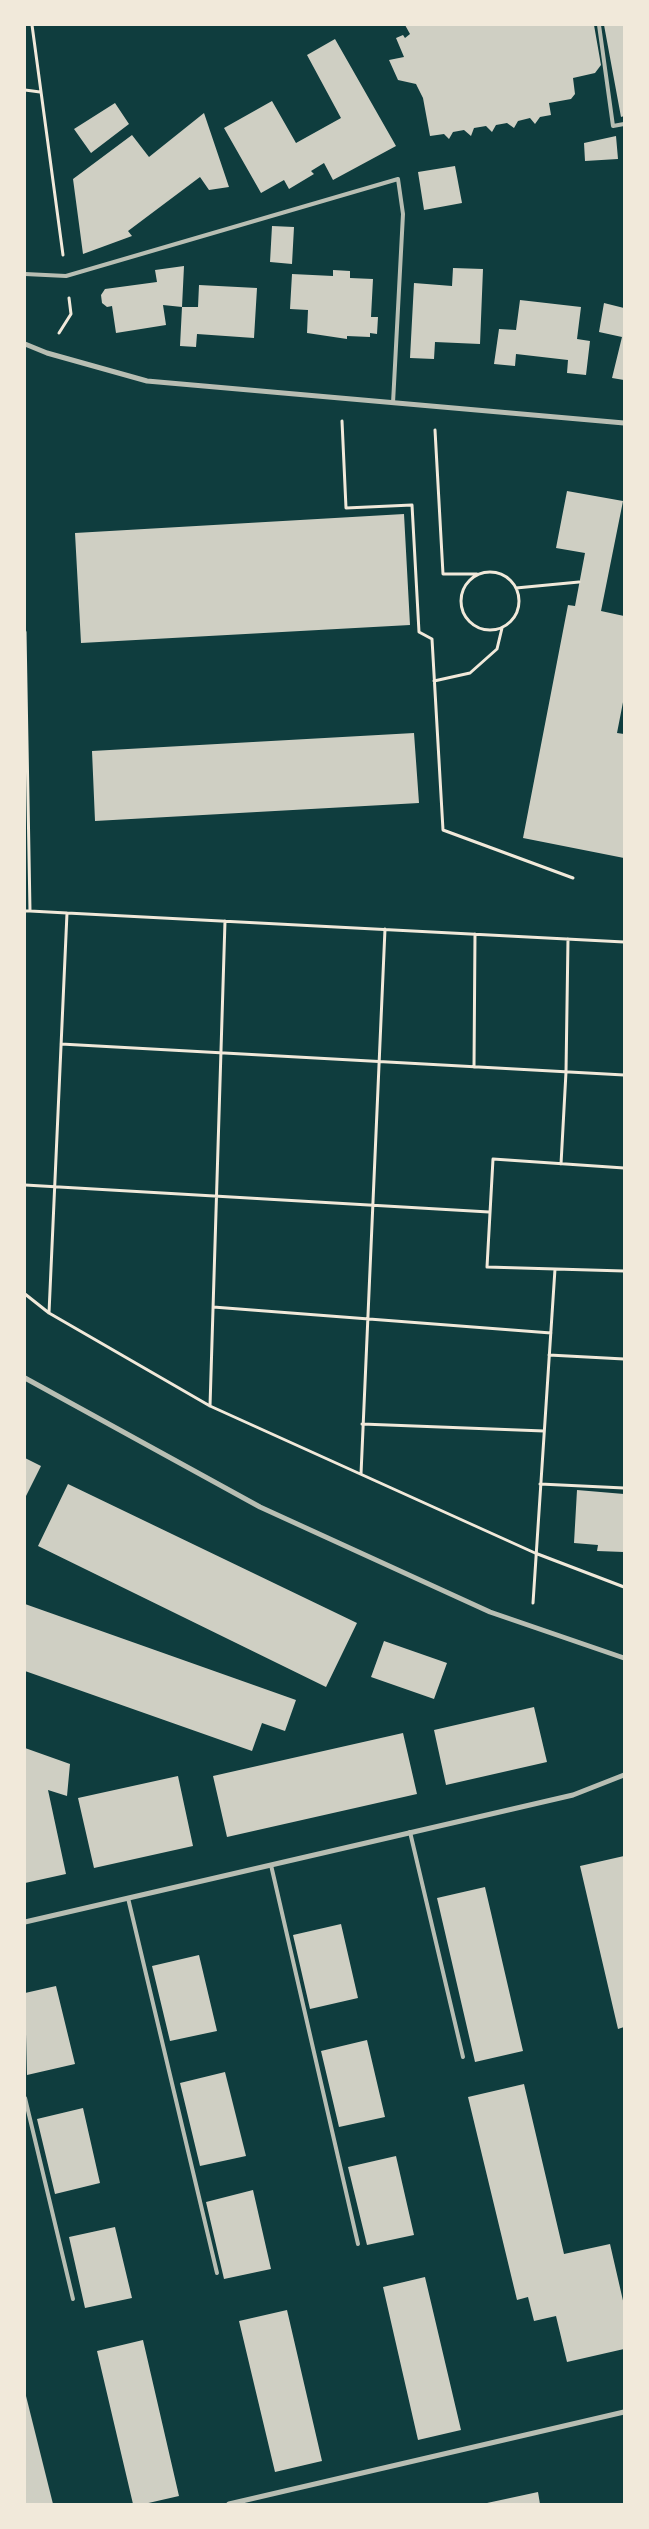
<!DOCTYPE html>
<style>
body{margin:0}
#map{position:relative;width:649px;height:2529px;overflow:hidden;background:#0f3d3e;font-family:Poppins,sans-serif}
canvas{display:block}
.frame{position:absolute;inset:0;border:26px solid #f1e9da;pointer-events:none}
</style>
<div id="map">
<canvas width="649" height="2529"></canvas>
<div class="frame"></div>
</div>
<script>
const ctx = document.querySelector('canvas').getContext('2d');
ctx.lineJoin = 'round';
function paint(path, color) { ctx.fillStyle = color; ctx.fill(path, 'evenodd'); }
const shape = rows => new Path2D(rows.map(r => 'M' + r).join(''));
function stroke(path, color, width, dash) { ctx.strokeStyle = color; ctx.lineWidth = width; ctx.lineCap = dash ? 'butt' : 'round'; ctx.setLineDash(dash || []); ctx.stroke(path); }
paint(shape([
 [405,25,594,25,601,65,595,73,573,78,575,94,571,99,549,103,551,115,540,117,535,124,530,118,518,121,514,128,507,123,496,125,492,132,486,126,474,128,471,136,464,130,453,132,449,139,444,134,430,136,423,98,416,84,398,80,389,60,404,57,396,38,403,35,405,38,410,34],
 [604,25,624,25,624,116,621,117],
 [335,39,396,146,333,180,324,163,311,171,314,174,289,189,284,180,261,193,224,128,272,101,296,143,341,118,307,55],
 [115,103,129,124,91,153,74,129],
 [204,113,229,187,209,190,200,177,128,231,132,236,83,254,73,179,132,135,149,157],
 [616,136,618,159,585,161,584,143],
 [455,166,462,203,424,210,418,172],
 [272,226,294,227,292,264,270,262],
 [184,266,182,307,163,305,166,325,116,333,112,306,107,307,102,303,101,295,105,289,157,282,155,270],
 [453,268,483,269,480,344,435,342,434,359,410,358,414,283,452,286],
 [333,270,350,271,350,278,373,279,371,317,378,317,377,334,370,333,370,337,347,336,347,339,307,333,308,310,290,309,292,274,333,276],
 [199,285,257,288,254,338,197,334,196,347,180,346,182,307,198,307],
 [520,300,581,307,577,339,590,341,586,375,567,373,568,360,516,354,515,366,494,364,499,329,516,330],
 [604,303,624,308,624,380,612,378,622,337,599,332],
 [567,491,623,501,601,611,624,616,624,697,617,733,624,734,624,858,523,838,568,605,575,606,585,553,556,548],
 [404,514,410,625,81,643,75,533],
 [414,733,419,803,95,821,92,751],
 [25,1458,41,1466,25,1498],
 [68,1484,357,1623,326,1687,38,1546],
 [577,1490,624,1494,624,1552,597,1551,598,1545,574,1543],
 [25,1604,296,1700,285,1731,262,1723,252,1751,25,1671],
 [384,1641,447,1663,434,1699,371,1677],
 [534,1707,547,1762,446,1785,434,1730],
 [403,1733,417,1794,227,1837,213,1776],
 [25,1748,70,1764,67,1796,48,1790,66,1874,25,1883],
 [178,1776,193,1846,94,1868,78,1798],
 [624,1856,624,2027,618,2029,580,1866],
 [485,1887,523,2051,475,2062,437,1898],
 [341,1924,358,1998,310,2009,293,1935],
 [199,1955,217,2031,170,2041,152,1966],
 [56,1986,75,2064,27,2075,25,1993],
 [367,2040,385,2117,339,2127,321,2051],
 [225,2072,246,2156,200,2166,180,2083],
 [524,2084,564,2254,610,2244,624,2305,624,2349,567,2362,556,2316,534,2321,528,2297,517,2300,468,2097],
 [83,2108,100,2183,55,2194,37,2119],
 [396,2156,414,2235,367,2245,348,2167],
 [253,2190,271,2269,224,2279,206,2202],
 [115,2227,132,2298,85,2308,69,2237],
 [425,2277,461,2430,418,2440,383,2287],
 [287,2310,322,2461,275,2472,239,2321],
 [143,2340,179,2496,144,2504,133,2504,97,2351],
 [25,2396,26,2396,53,2504,25,2504],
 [538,2492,540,2504,487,2504,487,2503]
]), '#cfcfc3');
stroke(shape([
 [32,25,63,255],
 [25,90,40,92],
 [59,333,71,314,69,298],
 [342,421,346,508,412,505,419,632,432,639,443,830,573,878],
 [435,430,443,574,477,574],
 '461 601a29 29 0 1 1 58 0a29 29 0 1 1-58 0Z',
 [516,588,579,582],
 [25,632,30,911,67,913,49,1313],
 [434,681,470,673,497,649,502,628],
 [25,911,30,911],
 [67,913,624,942],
 [61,1044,624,1075],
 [474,1067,475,934],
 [561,1164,566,1072,568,939],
 [624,1168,493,1159,487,1267,624,1271],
 [25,1185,489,1212],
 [25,1294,49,1313,210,1406,535,1553,624,1587],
 [213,1307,551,1333],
 [549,1355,624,1359],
 [210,1406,225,921],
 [362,1424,544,1431],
 [361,1474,385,929],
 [540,1484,624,1488],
 [533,1603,555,1269]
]), '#f1e9da', 3);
stroke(shape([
 [599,25,613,126,624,124],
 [25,274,66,276,398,179,403,214,393,403],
 [410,1832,463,2057],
 [271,1865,358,2244],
 [128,1898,217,2273],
 [25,2098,73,2299]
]), '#b8beb3', 4);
stroke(shape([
 [25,344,47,353,147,381,624,423],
 [25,1378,260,1507,490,1612,624,1658],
 [25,1922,573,1795,624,1775],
 [229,2504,624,2412]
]), '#b8beb3', 5);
</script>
